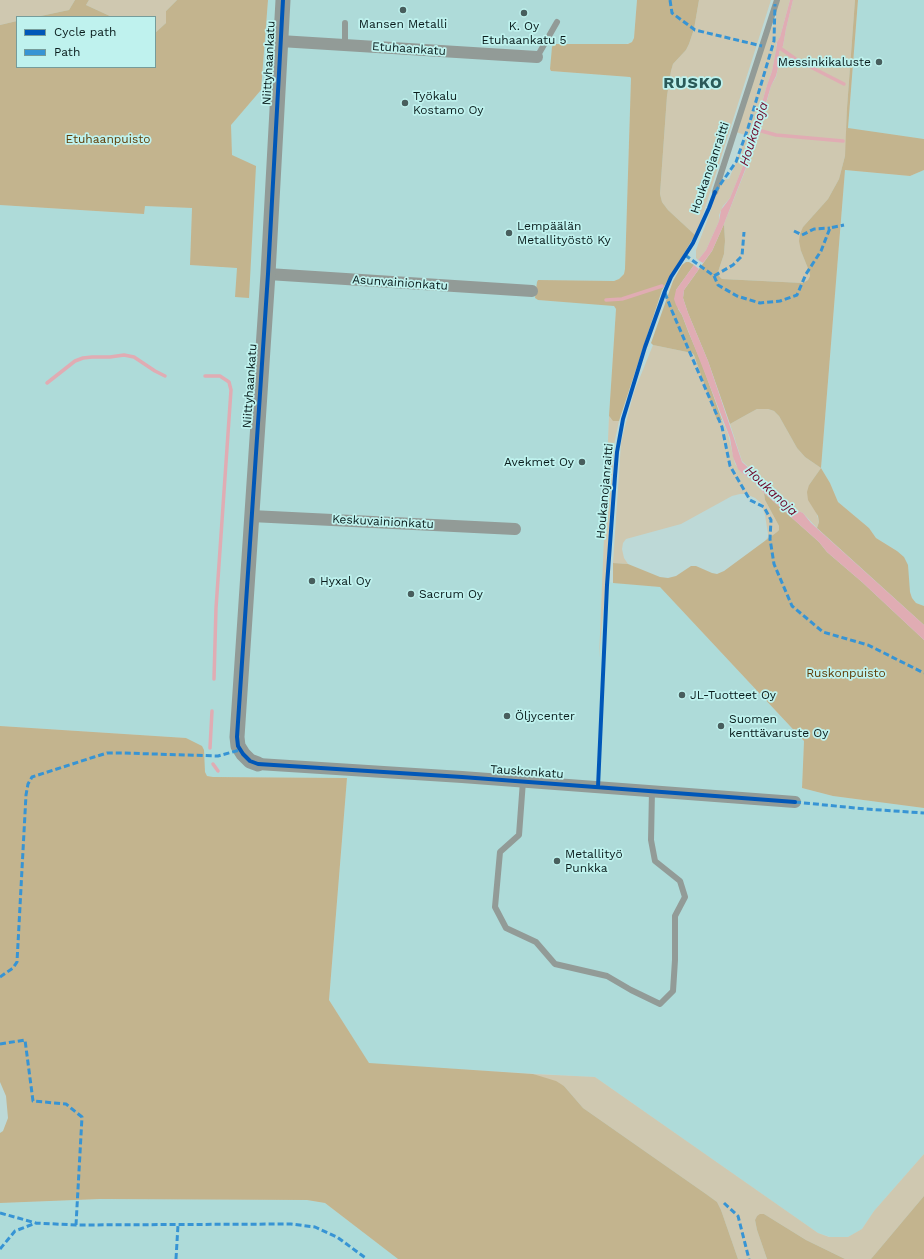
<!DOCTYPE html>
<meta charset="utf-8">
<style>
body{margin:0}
#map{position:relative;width:924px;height:1259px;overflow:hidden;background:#bdd9d7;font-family:"Work Sans",sans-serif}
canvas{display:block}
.legend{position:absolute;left:16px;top:16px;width:140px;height:52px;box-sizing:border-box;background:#bff2ee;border:1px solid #769c9a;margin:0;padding:5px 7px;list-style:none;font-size:12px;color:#091c1c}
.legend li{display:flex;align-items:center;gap:8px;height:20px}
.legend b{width:20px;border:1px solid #769c9a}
</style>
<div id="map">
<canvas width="924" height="1259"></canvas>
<ul class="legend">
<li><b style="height:5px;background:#0057b8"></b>Cycle path</li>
<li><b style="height:5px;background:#3794d4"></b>Path</li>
</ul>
</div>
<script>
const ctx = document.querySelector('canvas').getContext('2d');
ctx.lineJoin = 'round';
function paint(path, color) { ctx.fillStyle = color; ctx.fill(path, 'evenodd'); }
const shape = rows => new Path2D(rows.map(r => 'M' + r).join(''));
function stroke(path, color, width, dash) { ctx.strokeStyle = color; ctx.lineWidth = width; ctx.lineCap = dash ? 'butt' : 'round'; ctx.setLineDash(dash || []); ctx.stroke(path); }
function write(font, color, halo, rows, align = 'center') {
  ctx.font = font + ' "Work Sans",sans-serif'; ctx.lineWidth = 3.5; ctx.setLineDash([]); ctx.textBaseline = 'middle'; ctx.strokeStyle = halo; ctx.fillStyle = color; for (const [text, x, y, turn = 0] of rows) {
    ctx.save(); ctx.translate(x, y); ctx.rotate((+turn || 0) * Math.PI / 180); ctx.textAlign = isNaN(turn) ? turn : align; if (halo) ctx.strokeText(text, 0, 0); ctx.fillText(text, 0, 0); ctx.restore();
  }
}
paint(shape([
 [268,0,637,0,634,38,632,42,550,69,551,71,630,77,631,78,625,270,624,274,619,279,614,281,538,280,535,298,538,300,612,305,614,306,616,309,609,416,600,644,606,582,660,587,804,741,802,788,833,796,924,808,924,1154,874,1211,862,1229,848,1237,831,1237,818,1233,595,1077,369,1064,329,1000,347,778,213,777,207,776,205,772,204,765,186,738,0,726,0,205,143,214,144,206,192,208,190,265,237,268,249,298,232,155,230,125,261,90],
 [858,0,924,0,924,139,848,129],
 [845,170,910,176,924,170,924,606,916,603,912,598,897,551,876,538,869,528,838,502,830,483,821,468],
 [100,1199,307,1200,325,1203,398,1259,0,1259,0,1203]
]), '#aedbd9');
paint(shape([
 [0,0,75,0,69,10,36,17,17,17,17,21,0,25],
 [89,0,177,0,166,11,166,23,155,33,155,17,112,17,86,5],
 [699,0,771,0,698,230,695,235,668,210,662,202,660,194,667,96,671,71,673,64,686,50,689,44,694,29],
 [778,0,790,0,780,37,776,44,776,50,772,71,767,85,747,156,730,198,723,206,719,215,719,221,706,250,698,260,696,258,696,250,707,221,720,182,722,180,729,179,746,137,745,135,736,132,769,30,775,24,776,21,776,11],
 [793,0,855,0,847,108,846,146,845,156,839,179,828,199,803,227,801,251,809,271,810,276,808,280,803,283,722,279,719,276,718,272,724,254,725,241,724,224,747,166,759,130,771,86,776,77,779,64,779,52,783,46,786,29],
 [653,345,692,353,694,356,720,420,722,420,728,434,735,464,742,473,752,480,764,493,765,500,779,526,779,530,777,532,765,541,768,537,768,534,765,515,761,503,755,498,746,494,740,494,732,496,681,524,626,539,623,543,622,549,624,558,628,564,613,563,621,443,624,430,634,392],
 [757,409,768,409,774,411,779,416,797,448,805,457,821,468,809,485,819,522,817,528,803,513,796,510,777,494,742,461,730,424,746,415],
 [609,416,611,419,619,421,614,445,606,582,599,658],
 [533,1074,595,1077,818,1233,829,1237,848,1237,862,1229,874,1211,924,1154,924,1196,871,1259,845,1259,806,1240,764,1214,757,1216,755,1220,757,1230,767,1259,738,1259,721,1210,717,1202,706,1194,583,1108,564,1086]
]), '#cfc8b0');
paint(shape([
 [75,0,89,0,86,5,112,17,36,17,69,10],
 [177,0,268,0,261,90,231,125,232,155,256,166,249,298,235,297,237,268,190,265,192,208,145,206,144,214,0,205,0,25,17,21,17,67,155,67,155,33,166,23,166,11],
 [637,0,699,0,694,29,689,44,686,50,673,64,671,71,667,96,660,194,662,202,668,210,695,235,662,290,619,421,613,421,609,416,616,309,614,306,538,300,535,298,537,282,538,280,614,281,619,279,624,274,625,269,631,78,630,77,551,71,550,69,552,47,554,44,628,44,632,42,634,38],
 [855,0,858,0,848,128,924,139,924,170,910,176,845,170,821,468,830,483,838,502,869,528,876,538,897,551,904,557,908,565,910,592,912,598,916,603,924,606,924,625,817,528,819,522,818,516,808,500,807,492,809,485,821,468,805,457,797,448,779,416,774,411,768,409,757,409,746,415,730,424,708,361,688,313,683,298,684,290,712,251,724,224,725,241,724,254,718,272,719,276,722,279,803,283,808,280,810,276,809,271,801,251,799,241,800,234,803,227,828,199,839,179,845,156,847,108],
 [686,262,689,262,694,265,676,290,678,309,682,315,688,331,702,364,722,420,717,420,694,355,692,353,653,345,651,343,673,281,682,265],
 [764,493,819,542,827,552,862,582,924,640,924,808,833,796,802,788,804,741,660,587,613,583,613,563,628,564,660,577,668,578,676,576,691,566,696,566,712,573,717,574,724,571,777,532,779,530,779,526,765,500],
 [0,726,186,738,202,746,204,750,205,772,207,776,213,777,347,778,329,1000,369,1063,533,1074,556,1081,564,1086,583,1108,706,1194,717,1202,721,1210,738,1259,398,1259,325,1203,307,1200,100,1199,0,1203,0,1133,3,1131,8,1118,6,1096,0,1082],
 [924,1196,924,1259,871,1259],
 [760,1214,764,1214,806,1240,845,1259,767,1259,757,1230,755,1220,757,1216]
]), '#c3b48e');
paint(shape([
 [790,0,793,0,786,29,783,46,779,52,779,64,776,76,771,86,750,157,724,224,712,251,703,263,698,260,706,250,719,221,721,210,730,198,747,156,767,85,772,71,776,50,777,42,780,37],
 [694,265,699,269,684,290,683,298,688,313,708,361,742,462,777,494,796,510,803,513,811,523,924,625,924,640,862,582,827,552,819,542,764,493,752,480,742,473,738,469,733,457,730,438,713,394,682,315,676,305,674,299,676,290]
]), '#e0acb3');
stroke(shape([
 [780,48,797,60,844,84],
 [758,130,776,135,843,141],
 [606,300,622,299,662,286],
 [205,376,220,376,229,382,231,390,216,608,214,679],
 [47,383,75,361,83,358,92,357,110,357,124,355,134,357,155,371,165,376],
 [210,748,212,711],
 [213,764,218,771]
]), '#e0acb3', 3.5);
stroke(shape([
 [345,45,345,23],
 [537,57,557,22],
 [715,192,777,0],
 [523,781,519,835,500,852,495,907,506,928,536,942,555,964,607,976,631,990,660,1004,673,991,675,960,675,916,685,897,680,881,655,861,651,840,652,791]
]), '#929b97', 6);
stroke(shape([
 [280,41,537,57],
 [268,274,532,291],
 [251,516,515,529],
 [258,764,462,777,795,802]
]), '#929b97', 12);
stroke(shape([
 [258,764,250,761,243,754,238,746,237,737,268,274,283,0]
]), '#929b97', 15);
stroke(shape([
 [670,0,672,13,695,30,762,46],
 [715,192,736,162,748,128,774,41,775,4],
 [794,231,802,235,814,229,830,228],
 [685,255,714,276,733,265,742,256,744,232],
 [714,276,718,285,737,296,760,303,780,301,797,295,806,274,821,251,830,228,844,225],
 [665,293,672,311,722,427,730,466,750,500,764,507,771,520,770,539,774,564,792,606,823,632,868,645,924,673],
 [795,802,866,809,924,813],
 [0,977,13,968,17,962,26,795,28,784,32,777,94,757,107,753,122,753,218,756,240,750],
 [0,1044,25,1040,33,1101,66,1104,82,1117,76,1225],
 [724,1203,738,1216,749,1259],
 [0,1213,36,1223,76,1225,291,1224,315,1227,337,1237,367,1259],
 [0,1249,15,1231,36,1223],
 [176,1259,178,1225]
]), '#3794d4', 3, [6, 3]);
stroke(shape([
 [283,0,268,274,237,737,238,746,243,754,250,761,258,764,462,777,795,802],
 [598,787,607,585,615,476,617,452,623,419,645,347,665,291,671,277,693,243,709,208,715,192]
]), '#0057b8', 4);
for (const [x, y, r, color] of [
 [403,10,4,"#485e5d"],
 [524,13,4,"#485e5d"],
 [879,62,4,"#485e5d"],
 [405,103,4,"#485e5d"],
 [509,233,4,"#485e5d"],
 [582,462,4,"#485e5d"],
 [312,581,4,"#485e5d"],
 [411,594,4,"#485e5d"],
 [682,695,4,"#485e5d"],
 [507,716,4,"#485e5d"],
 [721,726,4,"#485e5d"],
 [557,861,4,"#485e5d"]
]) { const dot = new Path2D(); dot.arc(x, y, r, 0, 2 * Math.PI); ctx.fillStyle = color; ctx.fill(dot); stroke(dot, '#bff2ee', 1.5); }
write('12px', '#091c1c', '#bff2ee', [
 ["Mansen Metalli",403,24,"center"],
 ["K. Oy",524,26,"center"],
 ["Etuhaankatu 5",524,40,"center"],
 ["Messinkikaluste",871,62,"right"],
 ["Työkalu",413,96],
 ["Kostamo Oy",413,110],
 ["Lempäälän",517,226],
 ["Metallityöstö Ky",517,240],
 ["Avekmet Oy",574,462,"right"],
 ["Hyxal Oy",320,581],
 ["Sacrum Oy",419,594],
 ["JL-Tuotteet Oy",690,695],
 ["Öljycenter",515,716],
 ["Suomen",729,719],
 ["kenttävaruste Oy",729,733],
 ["Metallityö",565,854],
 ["Punkka",565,868]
], 'left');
write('12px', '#091c1c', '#bff2ee', [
 ["Etuhaankatu",409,49,4],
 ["Niittyhaankatu",269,63,-87],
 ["Houkanojanraitti",710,168,-71],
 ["Asunvainionkatu",400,283,4],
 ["Niittyhaankatu",250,386,-86],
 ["Houkanojanraitti",605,491,-85],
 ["Keskuvainionkatu",383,522,3],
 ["Tauskonkatu",527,772,4]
]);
write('12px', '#5e3b05', '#bff2ee', [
 ["Etuhaanpuisto",108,139],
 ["Ruskonpuisto",846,673]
]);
write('italic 13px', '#6e0628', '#bff2ee', [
 ["Houkanoja",754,134,-72],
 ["Houkanoja",771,491,43]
]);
ctx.letterSpacing = '1px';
write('bold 16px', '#2b5a58', '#bff2ee', [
 ["RUSKO",693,83]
]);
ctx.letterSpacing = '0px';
</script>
